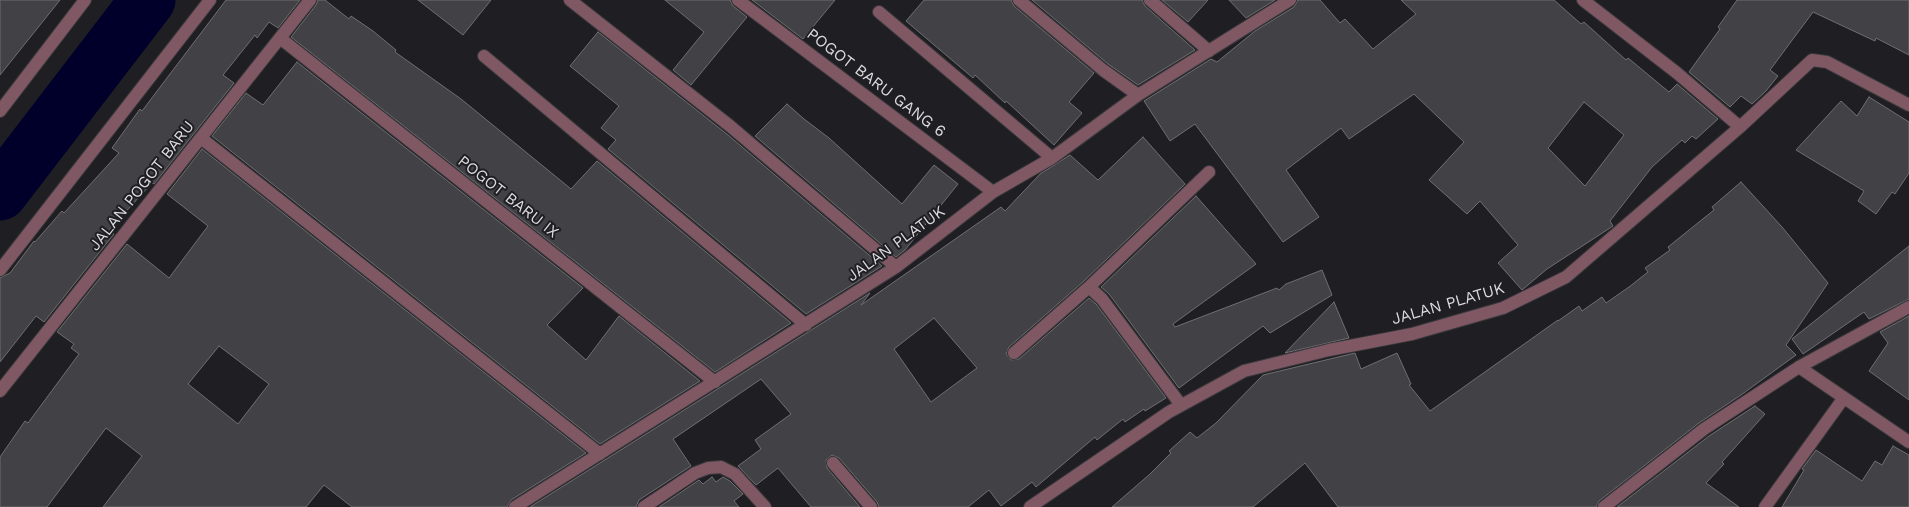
<!DOCTYPE html>
<style>
body{margin:0}
canvas{display:block;background:#1f1f23}
</style>
<canvas width="1909" height="507"></canvas>
<script>
const ctx = document.querySelector('canvas').getContext('2d');
ctx.lineJoin = 'round';
const shape = rows => new Path2D(rows.map(r => 'M' + r).join(''));
function stroke(path, color, width, dash) { ctx.strokeStyle = color; ctx.lineWidth = width; ctx.lineCap = dash ? 'butt' : 'round'; ctx.setLineDash(dash || []); ctx.stroke(path); }
function paint(path, color) { ctx.fillStyle = color; ctx.fill(path, 'evenodd'); }
function write(font, color, halo, rows, align = 'center') {
  ctx.font = font + ' "Work Sans",sans-serif'; ctx.lineWidth = 4; ctx.setLineDash([]); ctx.textBaseline = 'middle'; ctx.strokeStyle = halo; ctx.fillStyle = color; for (const [text, x, y, turn = 0] of rows) {
    ctx.save(); ctx.translate(x, y); ctx.rotate((+turn || 0) * Math.PI / 180); ctx.textAlign = isNaN(turn) ? turn : align; if (halo) ctx.strokeText(text, 0, 0); ctx.fillText(text, 0, 0); ctx.restore();
  }
}
stroke(shape([
 [0,193,148,0]
]), '#00002b', 55);
const building = shape([
 [0,0,60,0,0,75,0,0],
 [226,0,300,0,278,28,269,22,257,38,255,35,223,75,234,83,154,184,152,183,109,230,114,234,44,322,36,316,0,362,0,278,10,273,34,241,35,242,62,211,64,213,119,153,112,148,140,109,142,111,226,0],
 [318,0,325,0,349,19,351,16,373,31,396,50,395,52,461,99,571,189,597,161,791,323,715,372,291,37,316,5,318,0],
 [418,0,491,0,463,35,418,0],
 [665,0,730,0,733,6,747,17,691,85,673,70,704,32,665,0],
 [752,0,835,0,803,39,752,0],
 [924,0,1011,0,1014,6,1094,73,1069,102,1082,113,1054,145,1006,101,1005,103,975,75,973,78,906,21,924,0],
 [1032,0,1142,0,1145,6,1195,50,1138,85,1108,64,1032,0],
 [1162,0,1208,0,1188,22,1162,0],
 [1229,0,1275,0,1246,18,1229,0],
 [1298,0,1320,0,1340,23,1345,19,1373,49,1416,14,1401,0,1554,0,1581,24,1584,22,1626,60,1628,58,1669,92,1677,84,1718,119,1696,139,1692,136,1685,143,1682,140,1652,167,1610,221,1613,226,1547,269,1522,290,1498,263,1518,245,1480,201,1467,214,1429,180,1464,142,1414,94,1349,139,1341,128,1286,170,1319,217,1283,242,1195,124,1170,141,1144,101,1211,59,1217,62,1255,31,1294,7,1298,0],
 [1584,102,1624,135,1585,186,1548,148,1584,102],
 [1737,0,1909,0,1909,55,1876,38,1875,41,1813,12,1770,70,1778,76,1766,91,1752,104,1741,96,1730,107,1689,72,1720,29,1718,27,1737,0],
 [598,32,728,135,882,266,806,314,608,149,616,140,601,128,619,106,570,66,598,32],
 [297,62,583,288,547,325,586,360,619,316,700,381,600,444,212,136,246,93,263,105,297,62],
 [1869,97,1909,122,1909,173,1895,194,1892,192,1876,214,1858,201,1864,191,1796,150,1841,101,1857,116,1869,97],
 [787,104,804,119,829,138,902,204,934,165,958,184,905,250,896,257,755,136,787,104],
 [1143,137,1185,184,1084,281,1009,347,1006,354,1011,360,1019,359,1089,298,1096,304,1166,398,1145,411,1144,409,1125,422,1123,419,1097,440,1095,437,1036,487,1032,482,1001,506,989,490,968,507,879,507,877,502,839,458,832,455,826,460,827,468,860,507,811,507,778,468,756,485,738,466,761,449,755,440,791,414,761,379,673,439,691,466,639,500,636,507,530,507,870,293,861,305,1001,207,1005,211,1040,174,1070,155,1098,180,1143,137],
 [934,318,977,368,931,402,894,349,934,318],
 [202,149,586,453,511,500,507,507,352,507,324,485,306,507,103,507,142,456,106,428,47,507,0,507,0,457,25,421,28,423,79,354,71,348,74,344,57,332,127,244,169,278,208,226,167,194,202,149],
 [219,346,269,384,238,424,188,384,219,346],
 [1741,182,1782,227,1828,283,1786,345,1796,355,1741,395,1699,423,1599,501,1596,507,1338,507,1305,463,1253,507,1112,507,1150,474,1171,453,1169,451,1190,432,1197,438,1216,423,1263,375,1355,353,1361,369,1397,353,1411,384,1409,385,1430,411,1558,320,1558,321,1579,306,1582,311,1602,297,1606,303,1629,287,1648,272,1645,268,1670,250,1668,247,1714,210,1712,207,1741,182],
 [1196,196,1256,264,1173,324,1175,327,1277,288,1279,290,1286,284,1322,270,1332,295,1270,333,1263,326,1179,388,1109,294,1101,287,1196,196],
 [1909,246,1909,299,1869,319,1864,312,1803,354,1792,339,1909,246],
 [1334,302,1349,338,1285,353,1334,302],
 [1909,316,1909,400,1869,371,1888,343,1880,332,1909,316],
 [1755,406,1765,414,1722,462,1724,464,1706,483,1739,507,1617,507,1709,436,1755,406],
 [1893,446,1909,455,1909,507,1782,507,1804,470,1802,469,1816,450,1862,481,1875,461,1882,465,1893,446],
 [712,477,716,482,723,477,730,481,743,494,734,501,739,507,659,507,699,480,703,484,712,477]
]);
paint(building, '#414146');
stroke(building, '#6e6e73', 1);
const minor = shape([
 [570,0,730,126,896,267],
 [738,0,993,192],
 [1019,0,1103,70,1138,95],
 [1150,0,1209,51],
 [1583,0,1677,73,1740,127],
 [879,12,1052,158],
 [280,38,715,382],
 [484,56,806,325],
 [0,111,85,0],
 [201,138,600,454],
 [0,270,210,0],
 [1014,353,1089,287],
 [1799,367,1909,442],
 [0,391,310,0],
 [1181,405,1102,299,1089,287,1209,172],
 [833,463,871,507],
 [515,507,896,267,993,192,1052,158,1138,95,1290,0],
 [644,507,695,473,708,468,721,467,735,474,765,507],
 [1030,507,1169,412,1244,371,1329,350,1412,334,1503,308,1566,277,1740,127,1812,60,1827,62,1909,105],
 [1604,507,1704,429,1799,367,1909,307],
 [1765,507,1843,399]
]);
stroke(minor, '#39393d', 14);
stroke(minor, '#805863', 12);
write('16px', '#dbdbde', '#1f1f23', [
 ["POGOT BARU GANG 6",876,83,37],
 ["JALAN POGOT BARU",142,186,-52],
 ["POGOT BARU IX",508,197,38],
 ["JALAN PLATUK",896,244,-36],
 ["JALAN PLATUK",1448,304,-16]
]);
</script>
